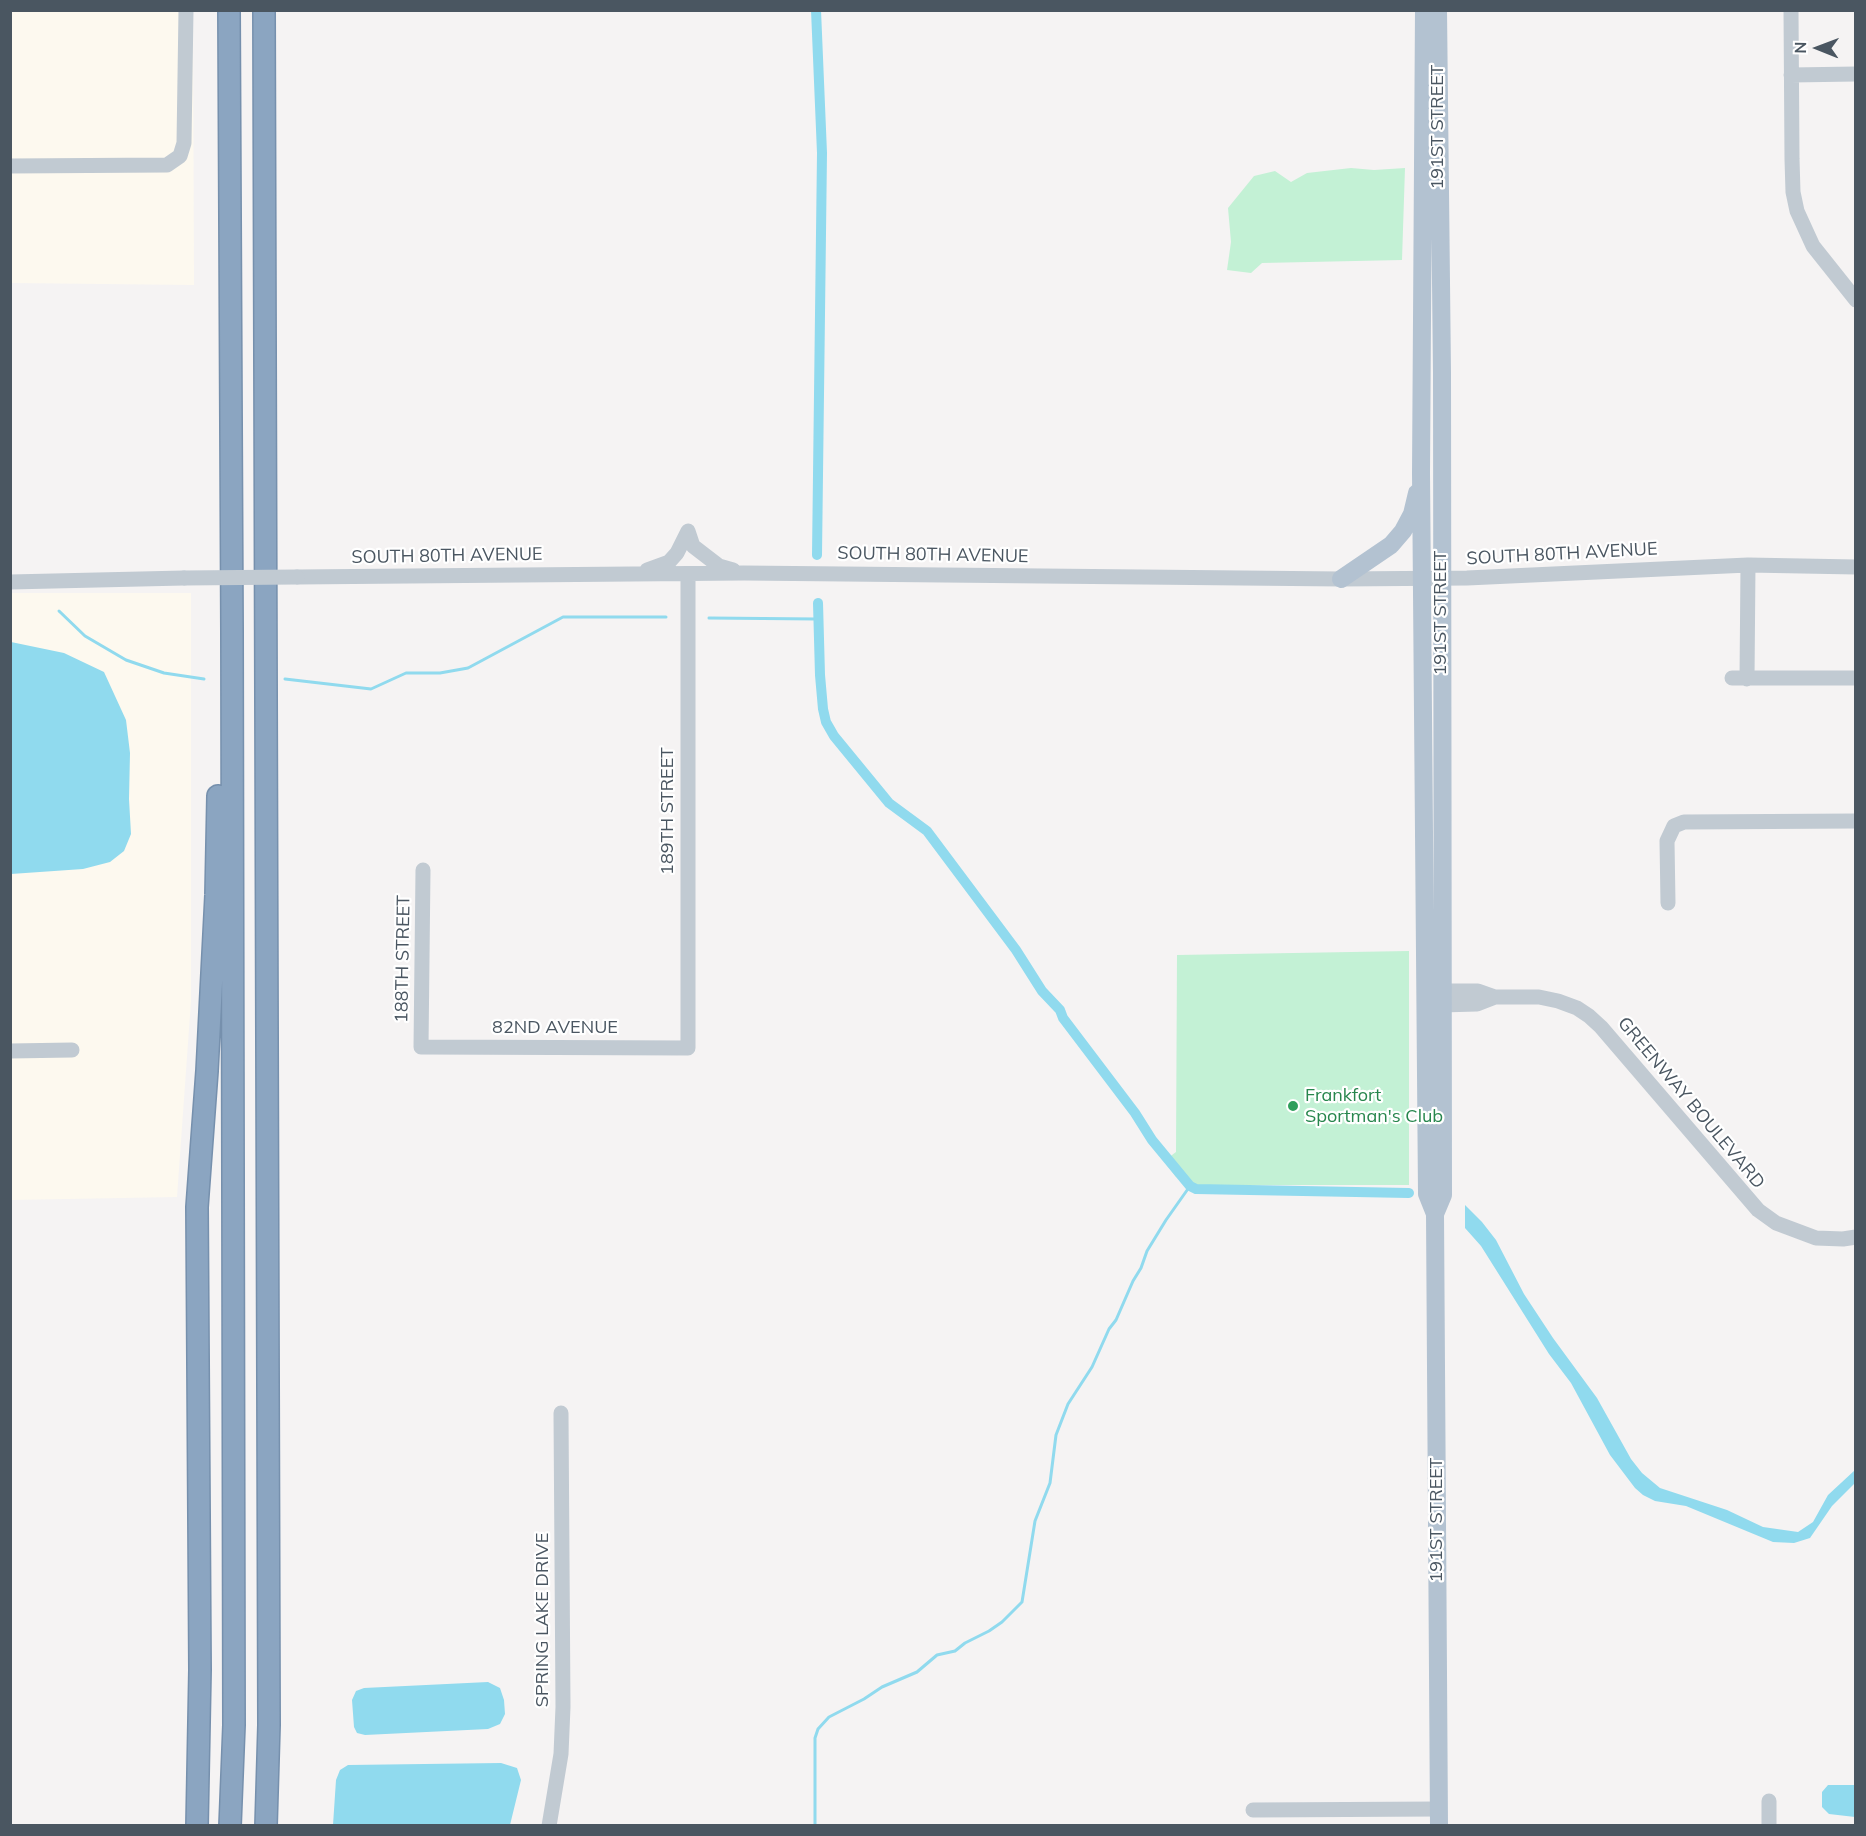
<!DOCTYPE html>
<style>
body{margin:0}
#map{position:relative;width:1866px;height:1836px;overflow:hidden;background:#f5f3f3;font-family:Mulish,sans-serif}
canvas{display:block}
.frame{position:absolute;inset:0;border:12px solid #4a5661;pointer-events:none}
.north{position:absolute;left:1788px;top:18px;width:60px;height:60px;-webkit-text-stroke:4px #fff;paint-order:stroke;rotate:271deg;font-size:16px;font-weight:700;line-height:24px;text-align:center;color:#4a5661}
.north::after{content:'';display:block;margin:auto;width:21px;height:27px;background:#4a5661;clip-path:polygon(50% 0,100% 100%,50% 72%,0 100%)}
</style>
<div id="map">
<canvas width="1866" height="1836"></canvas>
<div class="frame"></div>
<div class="north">N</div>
</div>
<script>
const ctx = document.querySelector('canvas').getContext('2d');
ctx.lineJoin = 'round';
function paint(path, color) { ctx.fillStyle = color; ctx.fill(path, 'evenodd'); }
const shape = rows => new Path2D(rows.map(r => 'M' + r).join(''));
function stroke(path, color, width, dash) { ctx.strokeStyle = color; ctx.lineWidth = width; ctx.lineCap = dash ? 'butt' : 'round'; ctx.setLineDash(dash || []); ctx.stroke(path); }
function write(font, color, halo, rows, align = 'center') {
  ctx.font = font + ' Mulish,sans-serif'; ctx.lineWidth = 4.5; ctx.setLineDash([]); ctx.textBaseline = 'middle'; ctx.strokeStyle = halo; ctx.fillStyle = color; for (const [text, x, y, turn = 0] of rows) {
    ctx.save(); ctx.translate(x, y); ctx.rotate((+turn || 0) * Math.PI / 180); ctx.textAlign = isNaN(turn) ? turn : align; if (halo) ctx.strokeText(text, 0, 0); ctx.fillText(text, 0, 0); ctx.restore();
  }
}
paint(shape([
 [11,11,193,11,194,285,11,283],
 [10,593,191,593,191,1001,177,1197,11,1200]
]), '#fdf9ef');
paint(shape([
 [1351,168,1374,170,1405,168,1402,260,1262,263,1251,273,1227,270,1231,242,1228,208,1254,176,1275,171,1291,182,1307,173],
 [1409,951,1409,1185,1197,1185,1176,1177,1164,1161,1176,1152,1177,955]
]), '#c3f1d5');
paint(shape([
 [11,642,64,653,104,672,126,720,130,753,129,799,131,834,124,851,110,862,83,869,11,874],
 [1465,1205,1482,1222,1496,1240,1524,1294,1553,1338,1597,1398,1631,1459,1642,1473,1660,1488,1727,1510,1763,1527,1798,1532,1813,1522,1828,1495,1855,1470,1855,1483,1832,1506,1810,1538,1794,1543,1773,1542,1686,1506,1655,1501,1643,1495,1635,1488,1610,1455,1571,1383,1549,1354,1481,1246,1465,1228],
 [488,1682,500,1688,504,1700,505,1714,500,1724,488,1729,365,1735,357,1733,354,1727,352,1700,356,1691,364,1688],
 [501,1763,517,1768,521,1780,510,1825,333,1825,336,1780,340,1770,348,1765],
 [1828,1785,1855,1785,1855,1817,1829,1814,1822,1807,1822,1792]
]), '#90daee');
stroke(shape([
 [59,611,85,636,126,660,164,673,204,679],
 [709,618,817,619],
 [285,679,371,689,406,673,440,673,468,668,563,617,666,617],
 [815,1826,815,1738,818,1729,829,1717,864,1699,882,1687,917,1672,937,1655,955,1651,965,1643,989,1631,1002,1622,1022,1602,1035,1521,1050,1483,1056,1435,1068,1404,1092,1367,1109,1329,1116,1320,1133,1281,1141,1268,1147,1251,1166,1220,1190,1186]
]), '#90daee', 3);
stroke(shape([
 [816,10,822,153,817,555],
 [818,603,820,675,823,709,826,722,834,736,889,803,927,831,1016,950,1042,991,1060,1010,1063,1018,1135,1113,1152,1140,1190,1186,1196,1189,1409,1193]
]), '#90daee', 10);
const highway = shape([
 [229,10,232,631,234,1725,230,1826],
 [264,10,269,1725,266,1826],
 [197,1826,200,1670,197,1207,207,1071,216,895,218,796]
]);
stroke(highway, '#7690ad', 24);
stroke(shape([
 [1791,10,1792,159,1793,192,1797,211,1813,246,1856,300],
 [1791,75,1856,74],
 [10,166,167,165,180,156,184,143,186,10],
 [688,531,693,546,719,566,733,570],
 [647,570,669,562,677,553,688,531],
 [297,577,744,573,1341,579,1467,578,1748,565,1856,567],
 [10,582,184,578],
 [1732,678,1856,678],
 [1747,679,1748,565],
 [423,870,421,1047,688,1048,688,574],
 [1668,903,1667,841,1674,826,1684,822,1856,821],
 [1441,991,1478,991,1495,997,1477,1004,1441,1005],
 [1495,997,1539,997,1558,1001,1577,1008,1589,1016,1601,1027,1758,1210,1776,1223,1816,1238,1843,1239,1856,1237],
 [10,1051,72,1050],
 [1769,1801,1769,1826],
 [1253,1810,1439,1809],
 [549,1826,561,1754,563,1707,561,1413]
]), '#c1cad2', 15);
stroke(shape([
 [1424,10,1421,473,1427,1194,1435,1214,1439,1826],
 [1341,579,1391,545,1403,531,1412,514,1417,493],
 [1435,1214,1443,1195,1442,373,1438,10]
]), '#b3c2d1', 18);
stroke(highway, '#8ba5c1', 21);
stroke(shape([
 [184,578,297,577]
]), '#c1cad2', 15);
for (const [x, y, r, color] of [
 [1293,1106,6,"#2e9e5b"]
]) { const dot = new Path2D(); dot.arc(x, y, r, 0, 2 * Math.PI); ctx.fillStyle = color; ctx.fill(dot); stroke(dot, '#fff', 2); }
write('18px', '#4a5661', '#fff', [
 ["191ST STREET",1438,127,-90],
 ["SOUTH 80TH AVENUE",1562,554,-3],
 ["SOUTH 80TH AVENUE",933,555,1],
 ["SOUTH 80TH AVENUE",447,556,-1],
 ["191ST STREET",1441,613,-90],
 ["189TH STREET",668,811,-90],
 ["188TH STREET",403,959,-89],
 ["82ND AVENUE",555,1028],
 ["GREENWAY BOULEVARD",1691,1103,50],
 ["191ST STREET",1437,1520,-90],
 ["SPRING LAKE DRIVE",543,1620,-90]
]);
write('18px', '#27864d', '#fff', [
 ["Frankfort",1305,1096],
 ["Sportman's Club",1305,1117]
], 'left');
</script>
